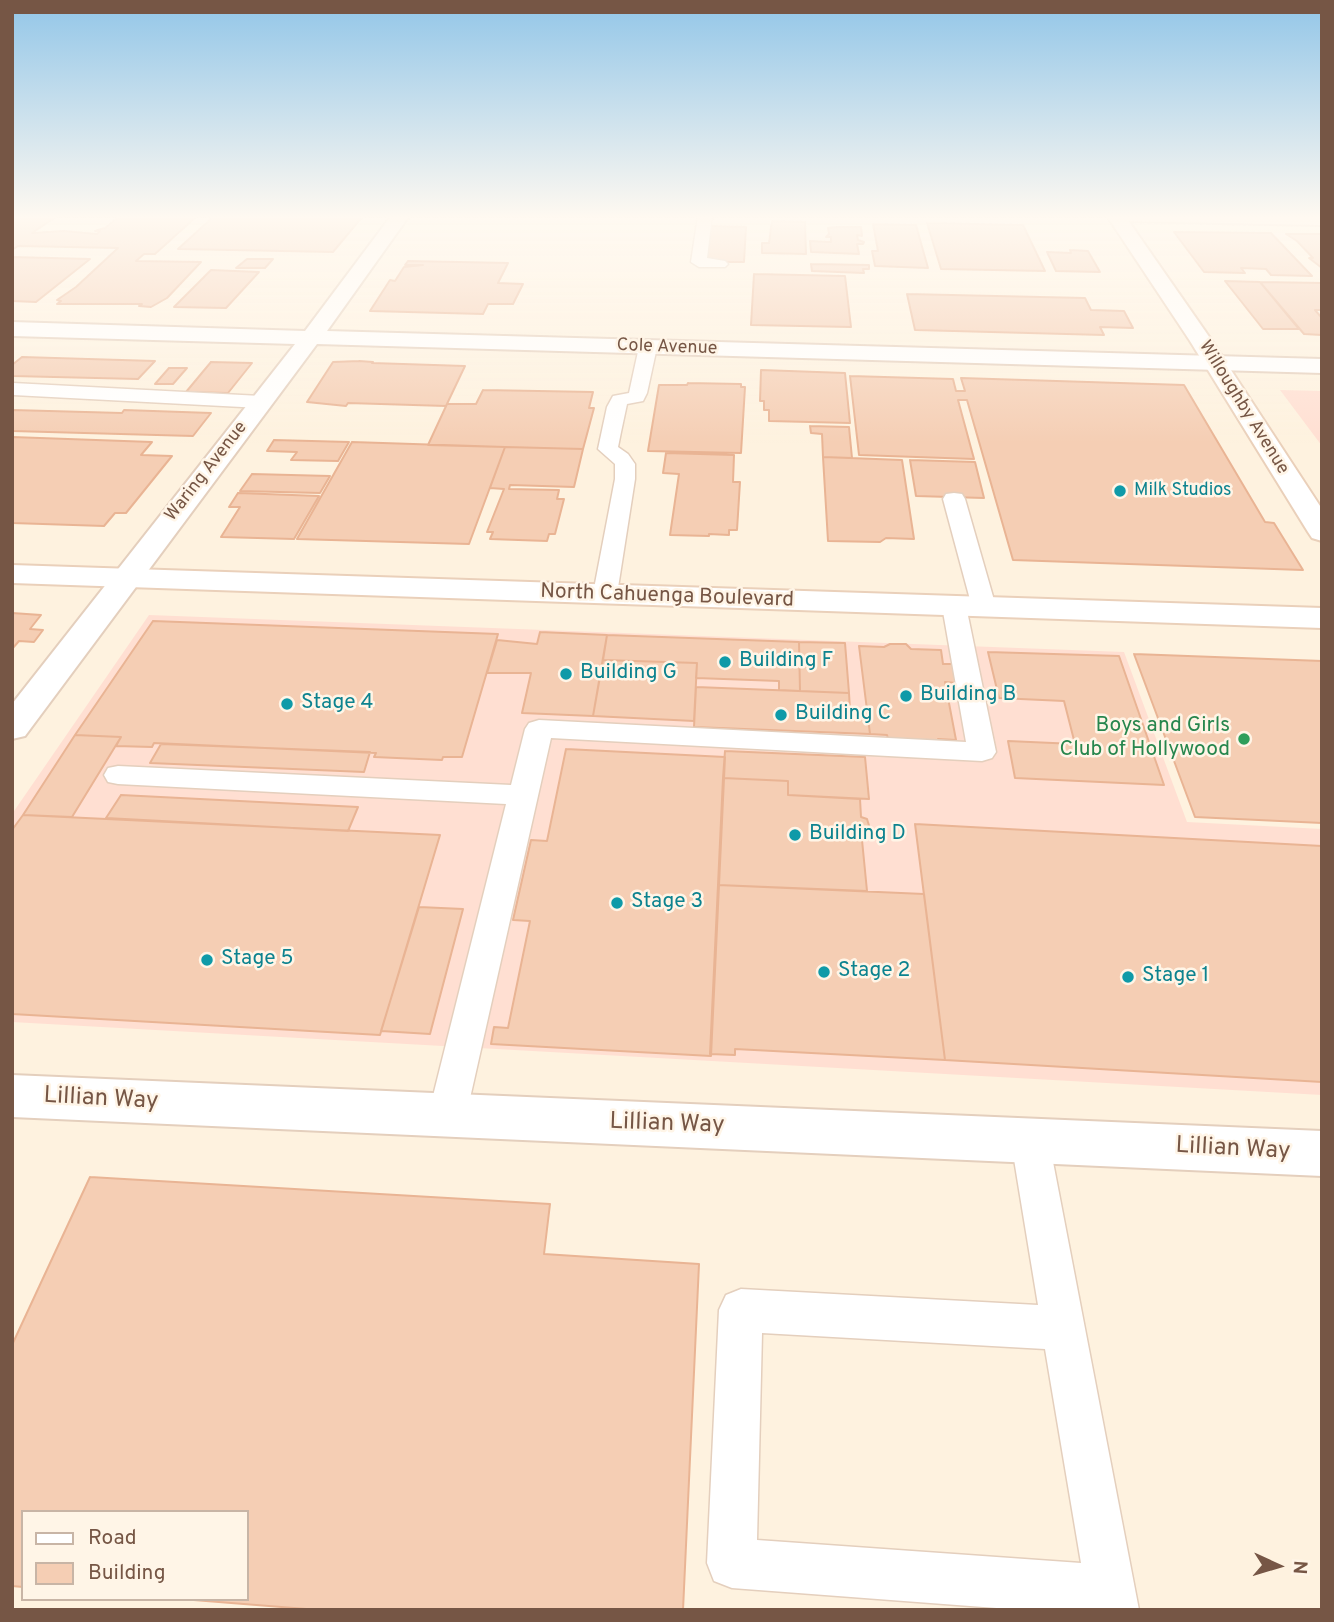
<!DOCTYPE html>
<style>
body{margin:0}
#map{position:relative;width:1334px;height:1622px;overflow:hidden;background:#fef2df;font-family:Overpass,sans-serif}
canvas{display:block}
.frame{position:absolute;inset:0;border:14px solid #765645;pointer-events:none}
.legend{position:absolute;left:21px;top:1510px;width:228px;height:91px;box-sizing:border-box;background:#fff5e7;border:2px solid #c8b5a6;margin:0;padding:9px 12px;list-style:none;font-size:21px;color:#765645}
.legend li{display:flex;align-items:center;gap:14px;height:35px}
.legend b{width:35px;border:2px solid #c8b5a6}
.north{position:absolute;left:1243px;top:1531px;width:70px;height:70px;-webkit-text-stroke:5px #fff5e7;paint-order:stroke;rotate:94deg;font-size:19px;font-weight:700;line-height:28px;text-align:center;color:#765645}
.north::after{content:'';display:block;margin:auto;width:24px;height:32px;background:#765645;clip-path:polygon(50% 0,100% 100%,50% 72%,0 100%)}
</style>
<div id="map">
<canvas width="1334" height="1622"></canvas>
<div class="frame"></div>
<ul class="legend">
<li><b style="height:9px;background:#fff"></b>Road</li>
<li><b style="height:19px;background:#f5ceb4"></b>Building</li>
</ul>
<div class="north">N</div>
</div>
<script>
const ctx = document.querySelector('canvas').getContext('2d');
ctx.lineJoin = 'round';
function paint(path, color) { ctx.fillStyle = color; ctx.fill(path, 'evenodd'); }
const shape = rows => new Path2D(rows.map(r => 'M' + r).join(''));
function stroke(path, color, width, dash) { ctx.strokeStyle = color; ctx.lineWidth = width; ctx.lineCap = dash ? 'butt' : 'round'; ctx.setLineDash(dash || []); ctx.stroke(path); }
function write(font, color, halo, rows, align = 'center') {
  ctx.font = font + ' Overpass,sans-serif'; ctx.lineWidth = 5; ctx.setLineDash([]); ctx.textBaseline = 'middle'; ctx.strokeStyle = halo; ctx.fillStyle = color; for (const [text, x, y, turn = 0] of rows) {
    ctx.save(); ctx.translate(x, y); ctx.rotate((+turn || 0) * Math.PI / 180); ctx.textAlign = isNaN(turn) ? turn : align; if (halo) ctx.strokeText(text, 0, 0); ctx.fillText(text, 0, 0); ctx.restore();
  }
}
paint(shape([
 [1280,390,1322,391,1322,446],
 [149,615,1124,652,1187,822,1322,829,1322,1095,12,1022,12,814]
]), '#ffdfd2');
const building = shape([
 [12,216,57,216,32,233,64,231,97,234,100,231,95,231,105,228,120,216,197,216,155,254,144,254,136,261,201,262,167,298,151,307,139,306,142,304,57,304,61,301,57,300,76,287,118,248,18,246,12,250,12,216],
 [214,216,363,216,333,252,178,249,214,216],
 [772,221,805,222,806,254,762,253,762,243,769,243,772,221],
 [927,223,1023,225,1045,271,941,269,927,223],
 [873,224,916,225,928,268,875,266,872,251,878,251,873,224],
 [708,226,746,227,744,262,703,262,708,226],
 [837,227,861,227,862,236,857,235,858,240,864,242,863,244,857,244,859,254,811,252,810,241,831,242,831,237,826,237,829,234,828,228,837,227],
 [1174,232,1271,233,1312,276,1271,275,1266,269,1241,268,1245,273,1204,272,1174,232],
 [1286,234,1322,234,1322,268,1309,258,1313,258,1297,241,1286,234],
 [1070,250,1088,251,1100,272,1056,271,1047,252,1071,253,1070,250],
 [12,257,90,259,36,302,12,301,12,257],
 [247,259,273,259,265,268,236,268,247,259],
 [408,261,508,263,498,283,523,284,513,304,488,304,483,314,370,311,390,280,395,281,404,267,423,265,405,265,408,261],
 [811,264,869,265,869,269,863,269,864,273,812,271,811,264],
 [211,270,259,272,226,308,174,307,211,270],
 [754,274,845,276,851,327,751,325,754,274],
 [1225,281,1260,282,1299,329,1263,329,1225,281],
 [1260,282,1322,283,1322,310,1315,310,1322,318,1322,335,1304,334,1260,282],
 [907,294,1085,298,1091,310,1124,311,1133,328,1100,327,1104,335,915,330,907,294],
 [22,357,155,361,138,379,12,376,12,365,22,357],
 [359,361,373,362,372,363,465,366,446,406,348,403,346,406,307,402,333,362,359,361],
 [211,362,252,363,228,393,186,392,211,362],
 [169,368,187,368,173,384,155,384,169,368],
 [761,370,845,373,850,423,769,421,769,410,764,410,764,401,760,401,761,370],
 [850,376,953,379,956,391,965,391,961,378,1184,385,1265,522,1274,523,1303,570,1013,560,967,400,958,400,974,459,859,455,850,376],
 [688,383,741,384,741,387,745,387,741,453,648,451,659,385,687,385,688,383],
 [483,390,593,392,589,408,594,408,583,449,428,445,447,404,476,404,483,390],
 [12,410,122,413,124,410,211,413,193,436,12,431,12,410],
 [810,426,849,427,852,458,823,457,822,434,811,433,810,426],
 [12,437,152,442,141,455,172,456,126,513,115,513,104,526,12,523,12,437],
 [274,440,349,442,338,461,291,460,297,452,267,451,274,440],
 [352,442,505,447,469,544,297,539,352,442],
 [505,447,583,449,574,487,510,485,509,489,559,490,557,499,564,499,555,534,549,534,547,541,490,539,493,532,487,532,504,489,490,488,505,447],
 [666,453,734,455,733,482,740,482,737,530,729,530,729,535,709,534,709,536,670,535,679,474,663,473,666,453],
 [823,457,902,460,914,539,886,538,880,542,828,541,823,457],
 [910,460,975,462,984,498,916,496,910,460],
 [252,474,330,476,320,493,240,491,252,474],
 [238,493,319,496,294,539,221,537,240,507,229,507,238,493],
 [12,613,41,615,30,629,43,630,34,642,19,641,12,649,12,613],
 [153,621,498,634,462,757,443,757,442,760,374,757,376,753,154,743,152,747,116,746,121,737,75,735,153,621],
 [540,632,607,635,593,716,522,713,531,673,487,673,497,640,537,644,540,632],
 [607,635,799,642,800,691,779,690,779,681,696,678,697,663,603,660,607,635],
 [799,642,845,643,849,693,800,691,799,642],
 [890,644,906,644,911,649,941,650,943,664,953,664,957,683,945,682,956,740,938,739,939,744,889,743,887,735,870,734,859,646,884,647,890,644],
 [988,652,1119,656,1164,785,1015,778,1008,741,1075,744,1064,701,999,698,988,652],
 [1134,654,1322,661,1322,823,1195,817,1134,654],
 [603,660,697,663,694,721,593,716,603,660],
 [696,687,849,693,850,710,867,710,870,734,694,727,696,687],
 [75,735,121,737,72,817,23,815,75,735],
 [161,744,370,752,364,772,150,763,161,744],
 [566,749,725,757,711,1056,491,1044,494,1027,508,1028,530,921,513,920,531,840,547,841,566,749],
 [725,751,865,757,869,799,788,795,788,781,723,778,725,751],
 [723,778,788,781,788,795,860,799,861,817,867,819,871,832,867,840,862,840,867,891,718,885,723,778],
 [121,795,358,807,348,831,106,818,121,795],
 [23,815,440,835,380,1035,12,1014,12,830,23,815],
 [915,824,1322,846,1322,1082,945,1060,915,824],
 [718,885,924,894,945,1060,735,1049,735,1055,710,1054,718,885],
 [419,907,463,909,430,1034,381,1031,419,907],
 [90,1177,550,1204,544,1254,699,1264,683,1610,319,1610,181,1599,247,1599,247,1512,23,1512,23,1587,12,1586,12,1345,90,1177]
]);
paint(building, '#f5ceb4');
stroke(building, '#e9b494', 2);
const lane = shape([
 [698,216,712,216,707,258,725,261,728,264,725,267,699,267,691,262,698,216],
 [648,342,657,347,647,393,643,401,627,404,621,432,618,447,628,454,635,464,635,479,617,594,613,599,605,601,597,599,593,594,615,479,615,464,598,449,607,407,613,396,629,393,639,347,648,342],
 [13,383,261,396,270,402,261,408,13,395,13,383],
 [954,493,962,494,965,499,996,607,993,612,984,614,975,612,972,607,943,499,946,494,954,493],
 [954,599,963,601,966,606,996,752,992,758,982,761,551,738,466,1116,460,1128,447,1132,434,1128,428,1116,506,804,118,784,108,782,104,775,108,768,118,766,511,785,525,729,529,723,539,720,966,742,942,606,945,601,954,599],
 [1030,1124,1044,1129,1049,1141,1139,1610,1023,1610,732,1588,714,1581,707,1563,719,1310,726,1295,741,1289,1038,1305,1011,1141,1016,1129,1030,1124],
 [762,1333,1045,1349,1081,1563,757,1540,762,1333]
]);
const street = shape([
 [391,216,409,216,327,331,1322,359,1322,373,317,344,25,736,12,739,12,704,295,344,12,336,12,322,305,331,391,216],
 [1112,216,1322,216,1322,225,1121,221,1112,216],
 [12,1075,1322,1131,1322,1176,12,1117,12,1075]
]);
const secondary = shape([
 [1107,216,1125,216,1212,341,1322,509,1322,541,1312,538,1308,532,1190,341,1107,216],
 [12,565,1322,608,1322,628,12,583,12,565]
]);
stroke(lane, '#e4cfbd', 3);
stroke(street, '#e4cfbd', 4);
stroke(secondary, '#ead0ba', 4);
paint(lane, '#fff');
paint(street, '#fff');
paint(secondary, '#fff');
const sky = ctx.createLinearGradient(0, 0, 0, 443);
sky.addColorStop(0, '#92c6e8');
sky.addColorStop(0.49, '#fff9f1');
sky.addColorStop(1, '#fff9f100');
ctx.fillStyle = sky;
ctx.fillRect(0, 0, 1334, 443);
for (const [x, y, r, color] of [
 [1120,491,7,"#0f9aa8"],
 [725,662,7,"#0f9aa8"],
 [566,674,7,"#0f9aa8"],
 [906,696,7,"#0f9aa8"],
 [287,704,7,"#0f9aa8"],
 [781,715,7,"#0f9aa8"],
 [1244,739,7,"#2e9e5b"],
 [795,835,7,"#0f9aa8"],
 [617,903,7,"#0f9aa8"],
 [207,960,7,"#0f9aa8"],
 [824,972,7,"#0f9aa8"],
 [1128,977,7,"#0f9aa8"]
]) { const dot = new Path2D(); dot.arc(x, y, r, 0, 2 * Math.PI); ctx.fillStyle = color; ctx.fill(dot); stroke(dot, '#fff5e7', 2.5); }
write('18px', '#765645', '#fff5e7', [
 ["Cole Avenue",667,348,2],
 ["Willoughby Avenue",1243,408,58],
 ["Waring Avenue",207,472,-52]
]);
write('18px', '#0d838f', '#fff5e7', [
 ["Milk Studios",1134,491]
], 'left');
write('21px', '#765645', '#fff5e7', [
 ["North Cahuenga Boulevard",667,597,2]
]);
write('21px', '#0d838f', '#fff5e7', [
 ["Building F",739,662],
 ["Building G",580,674],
 ["Building B",920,696],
 ["Stage 4",301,704],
 ["Building C",795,715],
 ["Building D",809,835],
 ["Stage 3",631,903],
 ["Stage 5",221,960],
 ["Stage 2",838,972],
 ["Stage 1",1142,977]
], 'left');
write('21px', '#27864d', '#fff5e7', [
 ["Boys and Girls",1230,727],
 ["Club of Hollywood",1230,751]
], 'right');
write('24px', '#765645', '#fff5e7', [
 ["Lillian Way",101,1100,3],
 ["Lillian Way",667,1125,2],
 ["Lillian Way",1233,1150,3]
]);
</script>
